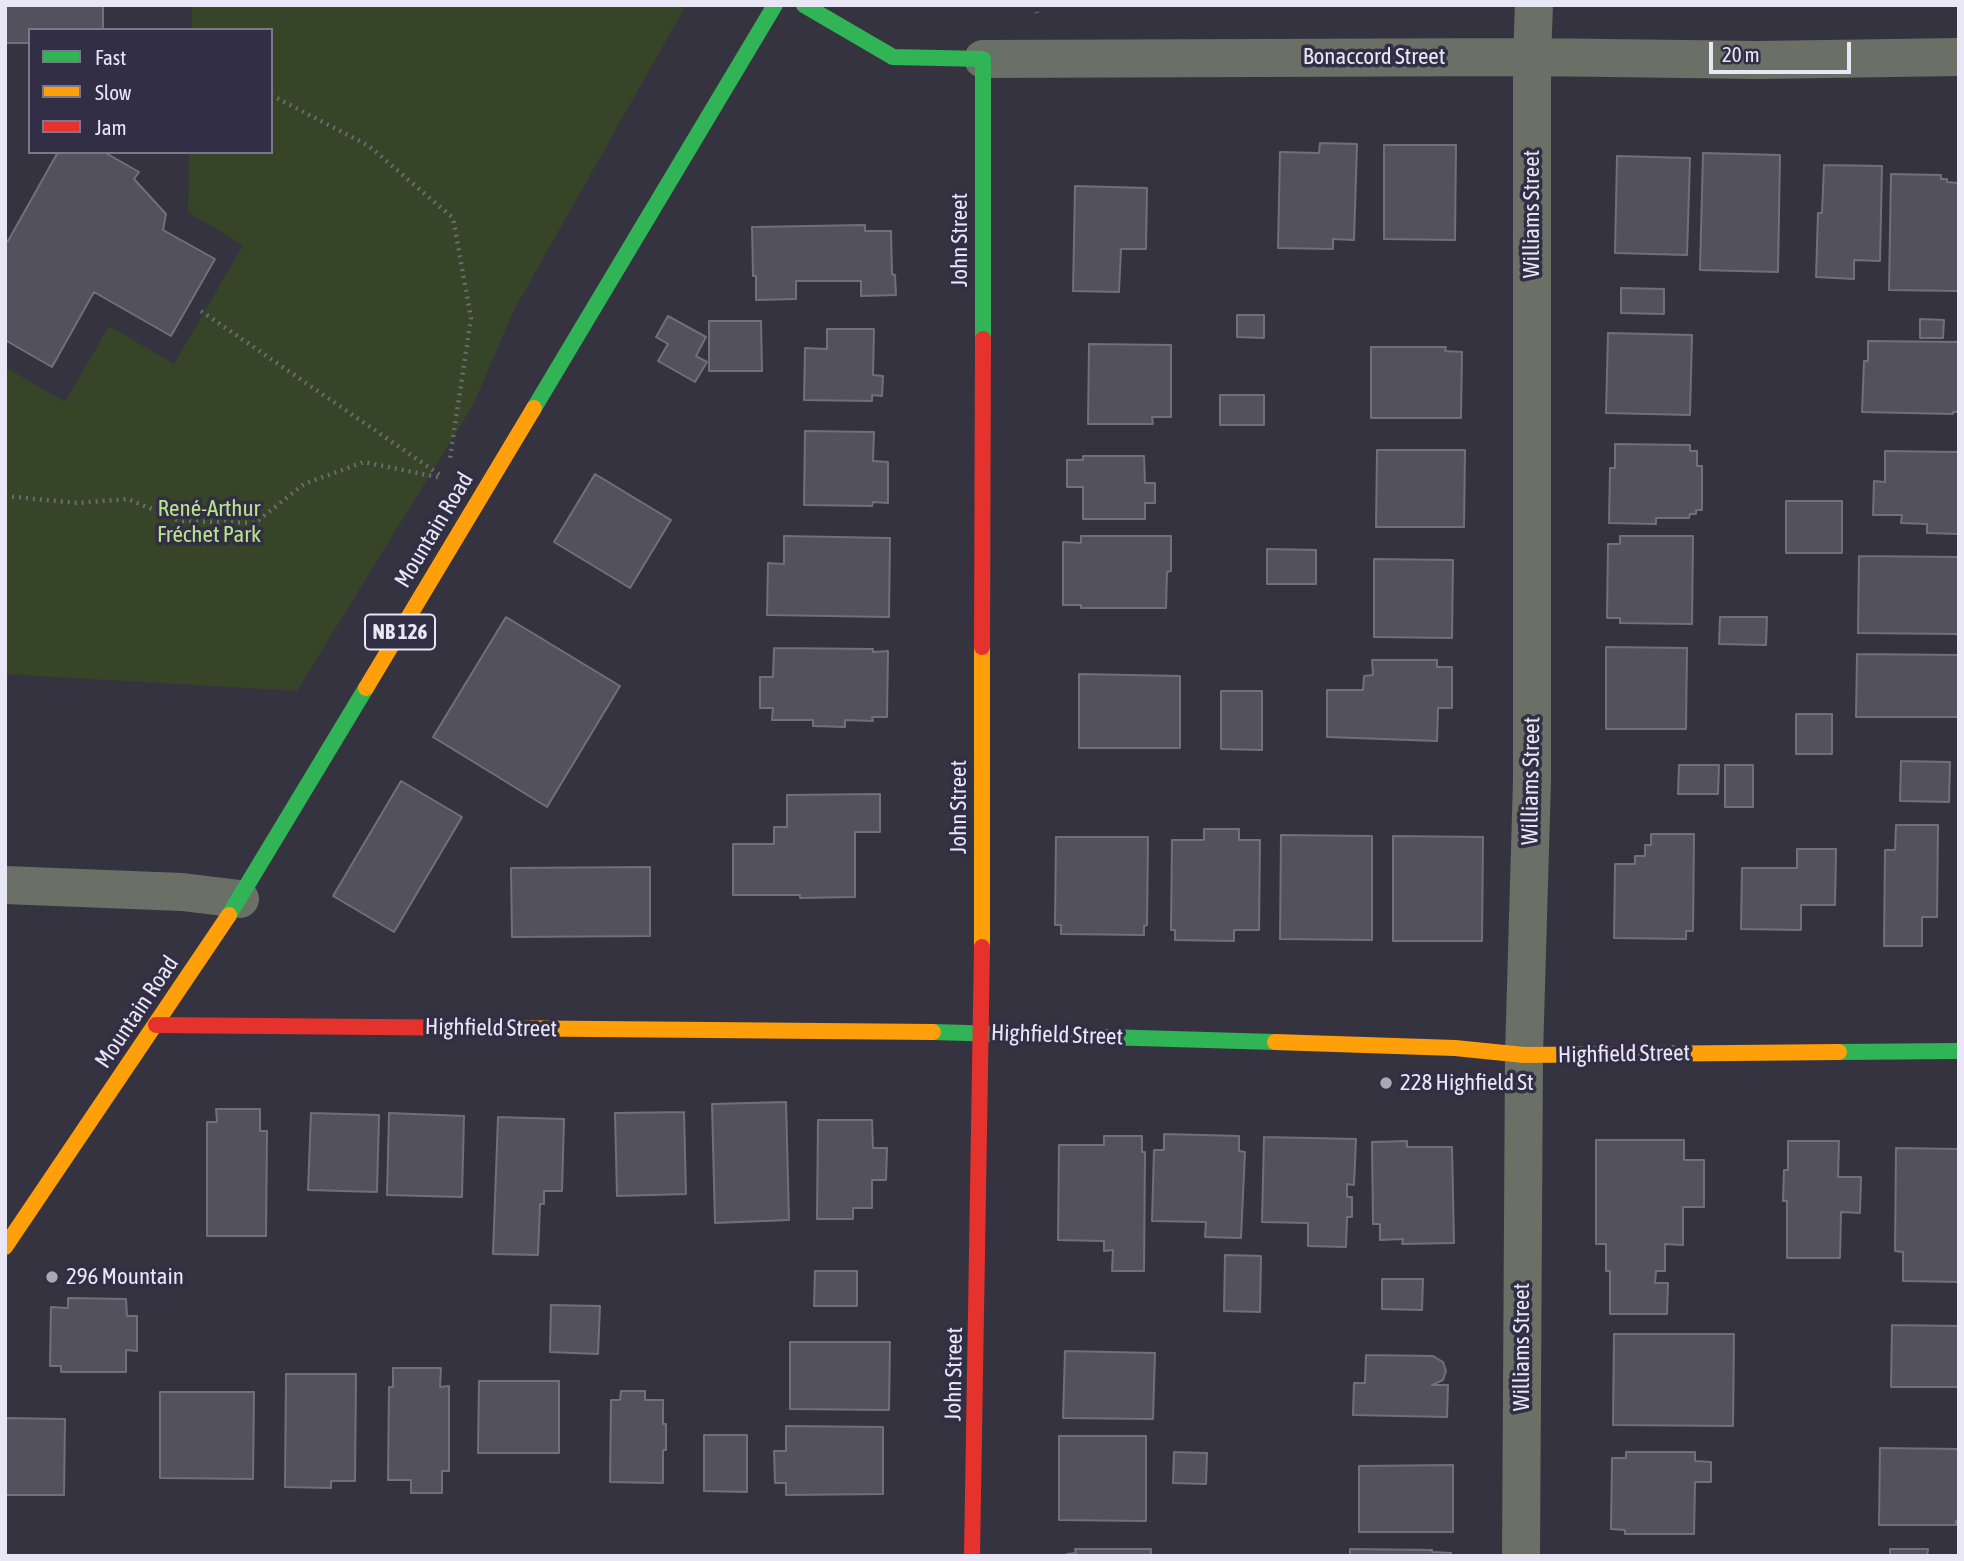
<!DOCTYPE html>
<meta charset="utf-8">
<style>
body{margin:0}
#map{position:relative;width:1964px;height:1561px;overflow:hidden;background:#363340;font-family:"Asap Condensed",sans-serif}
canvas{display:block}
.frame{position:absolute;inset:0;border:7px solid #e9e7f6;pointer-events:none}
.legend{position:absolute;left:28px;top:28px;width:245px;height:126px;box-sizing:border-box;background:#322e45;border:2px solid #7b788c;margin:0;padding:9px 12px;list-style:none;font-size:21px;color:#e9e7f6}
.legend li{display:flex;align-items:center;gap:14px;height:35px}
.legend b{width:35px;border:2px solid #7b788c}
.scale{position:absolute;left:1709px;top:42px;width:142px;height:32px;box-sizing:border-box;border:4px solid #e9e7f6;border-top:0;padding-left:9px;font-size:21px;line-height:24px;white-space:nowrap;color:#e9e7f6;-webkit-text-stroke:5px #322e45;paint-order:stroke}
</style>
<div id="map">
<canvas width="1964" height="1561"></canvas>
<div class="frame"></div>
<ul class="legend">
<li><b style="height:9px;background:#30b455"></b>Fast</li>
<li><b style="height:9px;background:#ff9f0a"></b>Slow</li>
<li><b style="height:9px;background:#e5322d"></b>Jam</li>
</ul>
<div class="scale">20 m</div>
</div>
<script>
const ctx = document.querySelector('canvas').getContext('2d');
ctx.lineJoin = 'round';
function paint(path, color) { ctx.fillStyle = color; ctx.fill(path, 'evenodd'); }
const shape = rows => new Path2D(rows.map(r => 'M' + r).join(''));
function stroke(path, color, width, dash) { ctx.strokeStyle = color; ctx.lineWidth = width; ctx.lineCap = dash ? 'butt' : 'round'; ctx.setLineDash(dash || []); ctx.stroke(path); }
function write(font, color, halo, rows, align = 'center') {
  ctx.font = font + ' "Asap Condensed",sans-serif'; ctx.lineWidth = 7; ctx.setLineDash([]); ctx.textBaseline = 'middle'; ctx.strokeStyle = halo; ctx.fillStyle = color; for (const [text, x, y, turn = 0] of rows) {
    ctx.save(); ctx.translate(x, y); ctx.rotate((+turn || 0) * Math.PI / 180); ctx.textAlign = isNaN(turn) ? turn : align; if (halo) ctx.strokeText(text, 0, 0); ctx.fillText(text, 0, 0); ctx.restore();
  }
}
paint(shape([
 [192,5,686,5,513,312,473,405,297,691,5,674,5,367,65,402,109,326,174,364,243,245,188,212,189,152,271,152,271,30,192,30]
]), '#364428');
const building = shape([
 [5,5,103,5,103,30,30,30,30,43,5,43,5,5],
 [1320,143,1357,144,1354,240,1333,239,1333,249,1278,248,1280,152,1319,153,1320,143],
 [1384,145,1456,145,1455,240,1384,239,1384,145],
 [58,152,104,152,139,172,134,179,166,214,163,230,215,259,171,336,94,292,52,367,5,340,5,240,8,241,58,152],
 [1703,153,1780,155,1778,272,1700,270,1703,153],
 [1617,156,1690,158,1687,255,1615,253,1617,156],
 [1824,165,1882,166,1880,261,1854,260,1854,279,1816,277,1818,213,1822,213,1824,165],
 [1891,174,1941,175,1941,179,1947,179,1947,182,1959,183,1959,291,1889,290,1891,174],
 [1075,186,1147,188,1146,249,1121,249,1119,292,1073,291,1075,186],
 [865,225,865,231,891,231,892,274,895,275,896,295,861,296,861,281,796,281,796,299,756,300,756,276,753,276,752,227,865,225],
 [1621,288,1664,289,1664,314,1621,313,1621,288],
 [1237,315,1264,315,1264,338,1237,337,1237,315],
 [668,316,706,337,696,356,707,362,695,382,658,361,668,344,656,337,668,316],
 [1920,319,1944,320,1943,338,1920,338,1920,319],
 [709,321,761,321,762,371,709,371,709,321],
 [827,329,874,329,873,375,883,376,882,396,872,395,872,401,804,400,805,348,827,349,827,329],
 [1608,333,1692,335,1690,415,1606,413,1608,333],
 [1868,341,1959,342,1959,412,1953,412,1953,414,1862,412,1864,361,1868,361,1868,341],
 [1089,344,1171,345,1171,417,1152,417,1153,424,1088,424,1089,344],
 [1371,347,1446,347,1445,351,1462,352,1461,418,1371,418,1371,347],
 [1220,395,1264,395,1264,425,1220,425,1220,395],
 [805,431,874,432,873,461,888,462,888,503,873,502,872,506,804,505,805,431],
 [1615,444,1690,445,1690,451,1697,451,1697,466,1702,466,1702,510,1696,510,1696,514,1690,514,1689,518,1656,518,1656,524,1609,523,1610,468,1615,468,1615,444],
 [1377,450,1465,450,1464,527,1376,527,1377,450],
 [1885,451,1959,452,1959,534,1927,533,1927,524,1901,523,1902,515,1873,515,1874,481,1885,482,1885,451],
 [1083,456,1144,456,1145,483,1155,483,1155,503,1145,503,1145,519,1083,519,1083,487,1067,487,1067,460,1083,460,1083,456],
 [595,474,671,520,630,588,554,542,595,474],
 [1786,501,1842,501,1842,553,1786,553,1786,501],
 [784,536,890,538,889,617,767,615,768,563,784,564,784,536],
 [1081,536,1171,536,1171,571,1167,572,1166,608,1081,608,1081,605,1063,605,1063,542,1081,543,1081,536],
 [1620,536,1693,536,1692,624,1620,623,1620,618,1607,618,1608,544,1620,544,1620,536],
 [1267,549,1316,550,1316,584,1267,584,1267,549],
 [1859,556,1959,557,1959,634,1858,633,1859,556],
 [1374,559,1453,560,1452,638,1374,637,1374,559],
 [506,617,620,686,547,807,433,737,506,617],
 [1720,617,1767,617,1766,645,1719,644,1720,617],
 [1606,647,1687,648,1686,729,1606,729,1606,647],
 [774,648,873,649,873,652,888,651,887,717,872,717,873,721,845,720,845,727,813,726,813,720,772,720,773,708,760,708,760,677,773,677,774,648],
 [1857,654,1959,655,1959,717,1856,717,1857,654],
 [1372,660,1437,660,1437,667,1452,667,1452,708,1438,708,1437,741,1327,737,1327,690,1363,690,1364,676,1373,675,1372,660],
 [1079,674,1180,676,1180,748,1079,748,1079,674],
 [1221,691,1262,691,1262,750,1221,749,1221,691],
 [1796,714,1832,714,1832,754,1796,754,1796,714],
 [1901,761,1950,762,1949,802,1900,801,1901,761],
 [1679,765,1719,765,1718,794,1678,794,1679,765],
 [1725,765,1753,765,1753,807,1725,807,1725,765],
 [401,781,462,817,394,932,333,896,401,781],
 [880,794,880,832,855,832,855,897,800,898,800,895,733,895,733,844,774,844,774,827,787,827,787,795,880,794],
 [1896,825,1938,825,1937,917,1922,917,1922,946,1884,946,1885,850,1895,850,1896,825],
 [1204,829,1239,829,1239,840,1260,840,1259,930,1234,930,1234,941,1175,940,1175,930,1171,930,1172,840,1204,840,1204,829],
 [1651,834,1694,834,1693,931,1686,931,1686,939,1614,938,1615,864,1635,864,1635,856,1645,856,1645,845,1651,845,1651,834],
 [1281,835,1372,836,1372,940,1280,939,1281,835],
 [1393,836,1483,837,1482,941,1393,941,1393,836],
 [1056,837,1148,837,1147,925,1144,926,1144,935,1061,934,1061,925,1055,925,1056,837],
 [1797,849,1836,849,1835,905,1801,905,1801,930,1741,929,1742,868,1797,868,1797,849],
 [650,867,650,936,512,937,511,868,650,867],
 [786,1102,789,1220,715,1223,712,1104,786,1102],
 [216,1109,260,1109,260,1131,267,1131,266,1236,207,1236,207,1122,217,1122,216,1109],
 [684,1112,686,1194,617,1196,615,1113,684,1112],
 [311,1113,379,1115,377,1192,308,1190,311,1113],
 [389,1113,464,1116,462,1197,387,1195,389,1113],
 [498,1117,564,1119,562,1191,544,1191,544,1204,540,1204,538,1255,493,1254,498,1117],
 [818,1120,872,1120,873,1148,887,1148,886,1180,872,1180,872,1208,853,1208,853,1219,817,1219,818,1120],
 [1164,1134,1239,1136,1239,1151,1245,1152,1241,1238,1205,1237,1206,1222,1152,1221,1154,1150,1164,1150,1164,1134],
 [1104,1136,1142,1136,1142,1152,1145,1152,1144,1271,1112,1271,1113,1250,1104,1251,1104,1241,1058,1240,1059,1145,1104,1145,1104,1136],
 [1264,1137,1356,1139,1354,1185,1347,1184,1347,1197,1352,1197,1352,1217,1347,1217,1346,1247,1308,1246,1308,1223,1262,1222,1264,1137],
 [1596,1140,1684,1140,1684,1160,1704,1160,1704,1207,1683,1207,1683,1245,1665,1244,1665,1271,1656,1271,1655,1283,1668,1283,1667,1314,1610,1314,1610,1271,1606,1271,1606,1244,1596,1244,1596,1140],
 [1407,1141,1407,1147,1452,1147,1454,1243,1402,1244,1403,1239,1380,1240,1380,1224,1373,1224,1372,1142,1407,1141],
 [1788,1141,1839,1141,1838,1177,1861,1177,1860,1213,1841,1212,1840,1258,1787,1258,1787,1201,1783,1201,1784,1170,1788,1170,1788,1141],
 [1896,1148,1959,1149,1959,1282,1903,1281,1903,1252,1895,1251,1896,1148],
 [1225,1255,1261,1256,1260,1312,1224,1311,1225,1255],
 [815,1271,857,1271,857,1306,814,1306,815,1271],
 [1382,1279,1423,1279,1422,1310,1382,1309,1382,1279],
 [68,1298,126,1299,127,1316,137,1316,137,1351,126,1350,126,1372,61,1372,61,1366,50,1366,51,1307,68,1308,68,1298],
 [551,1305,600,1306,598,1354,550,1352,551,1305],
 [1892,1325,1959,1326,1959,1387,1891,1387,1892,1325],
 [1614,1334,1734,1334,1733,1426,1613,1425,1614,1334],
 [790,1342,890,1342,889,1410,790,1409,790,1342],
 [1065,1351,1155,1353,1153,1419,1063,1418,1065,1351],
 [1366,1355,1433,1356,1443,1362,1446,1371,1443,1380,1432,1385,1448,1385,1447,1417,1353,1415,1354,1383,1365,1383,1366,1355],
 [393,1368,441,1368,440,1387,449,1386,449,1471,442,1471,442,1493,411,1493,411,1480,388,1480,389,1387,393,1387,393,1368],
 [286,1374,356,1374,355,1481,331,1481,331,1488,285,1487,286,1374],
 [479,1381,559,1381,559,1453,478,1453,479,1381],
 [621,1391,645,1391,645,1400,663,1400,663,1424,666,1424,666,1450,663,1450,663,1483,610,1482,611,1400,620,1400,621,1391],
 [160,1392,254,1392,253,1479,160,1478,160,1392],
 [5,1418,65,1419,64,1495,5,1495,5,1418],
 [786,1426,883,1427,883,1494,786,1495,786,1483,775,1483,774,1451,786,1451,786,1426],
 [704,1435,747,1435,747,1492,704,1491,704,1435],
 [1059,1436,1146,1436,1146,1521,1059,1520,1059,1436],
 [1880,1448,1959,1449,1959,1521,1956,1521,1956,1525,1879,1525,1880,1448],
 [1174,1452,1207,1453,1206,1484,1173,1483,1174,1452],
 [1626,1452,1695,1452,1695,1461,1711,1462,1711,1482,1695,1482,1694,1534,1625,1534,1625,1530,1611,1529,1612,1458,1626,1458,1626,1452],
 [1453,1465,1453,1532,1359,1532,1359,1466,1453,1465],
 [1075,1549,1151,1549,1151,1556,1067,1556,1067,1554,1076,1553,1075,1549],
 [1350,1549,1432,1550,1432,1552,1451,1553,1451,1556,1350,1556,1350,1549],
 [1890,1549,1928,1549,1927,1556,1936,1556,1835,1556,1890,1555,1890,1549]
]);
paint(building, '#53515c');
stroke(building, '#716f7b', 2);
stroke(shape([
 [1036,5,1037,13],
 [271,95,369,146,453,218,471,318,450,458],
 [201,311,443,477],
 [5,496,77,503,128,499,180,521,255,523,304,484,364,462,442,478]
]), '#6a6c6b', 4.5, [2, 5]);
stroke(shape([
 [983,59,1532,57,1759,60,1959,57],
 [5,885,182,892,240,899],
 [1521,1556,1524,1055,1532,780,1532,57,1534,5]
]), '#6a7065', 38);
stroke(shape([
 [804,5,893,57,983,59,983,339],
 [534,408,775,5],
 [229,915,366,688],
 [933,1032,1275,1042],
 [1839,1052,1959,1051]
]), '#30b455', 16);
stroke(shape([
 [366,688,534,408],
 [982,947,982,647],
 [485,1028,933,1032],
 [1275,1042,1455,1048,1524,1055,1839,1052],
 [5,1247,229,915]
]), '#ff9f0a', 16);
stroke(shape([
 [982,647,983,339],
 [156,1025,485,1028],
 [972,1556,982,947]
]), '#e5322d', 16);
for (const [x, y, r, color] of [
 [1386,1083,7,"#aaa8b6"],
 [52,1277,7,"#aaa8b6"]
]) { const dot = new Path2D(); dot.arc(x, y, r, 0, 2 * Math.PI); ctx.fillStyle = color; ctx.fill(dot); stroke(dot, '#322e45', 2.5); }
for (const [x, y, w] of [
 [400,632,70]
]) { const box = new Path2D(); box.roundRect(x - w / 2, y - 17.5, w, 35, 5); ctx.fillStyle = '#322e45'; ctx.fill(box); stroke(box, '#e9e7f6', 2); }
write('bold 21px', '#e9e7f6', null, [
 ["NB 126",400,632]
]);
write('23px', '#e9e7f6', '#322e45', [
 ["Bonaccord Street",1374,57],
 ["Williams Street",1532,214,-90],
 ["John Street",960,240,-90],
 ["Mountain Road",434,530,-59],
 ["Williams Street",1531,781,-89],
 ["John Street",959,807,-90],
 ["Mountain Road",137,1012,-56],
 ["Highfield Street",491,1028,1],
 ["Highfield Street",1057,1035,2],
 ["Highfield Street",1624,1054,-1],
 ["Williams Street",1522,1347,-90],
 ["John Street",954,1374,-89]
]);
write('23px', '#b8e489', '#322e45', [
 ["René-Arthur",209,509],
 ["Fréchet Park",209,535]
]);
write('23px', '#e9e7f6', '#322e45', [
 ["228 Highfield St",1400,1083],
 ["296 Mountain",66,1277]
], 'left');
</script>
